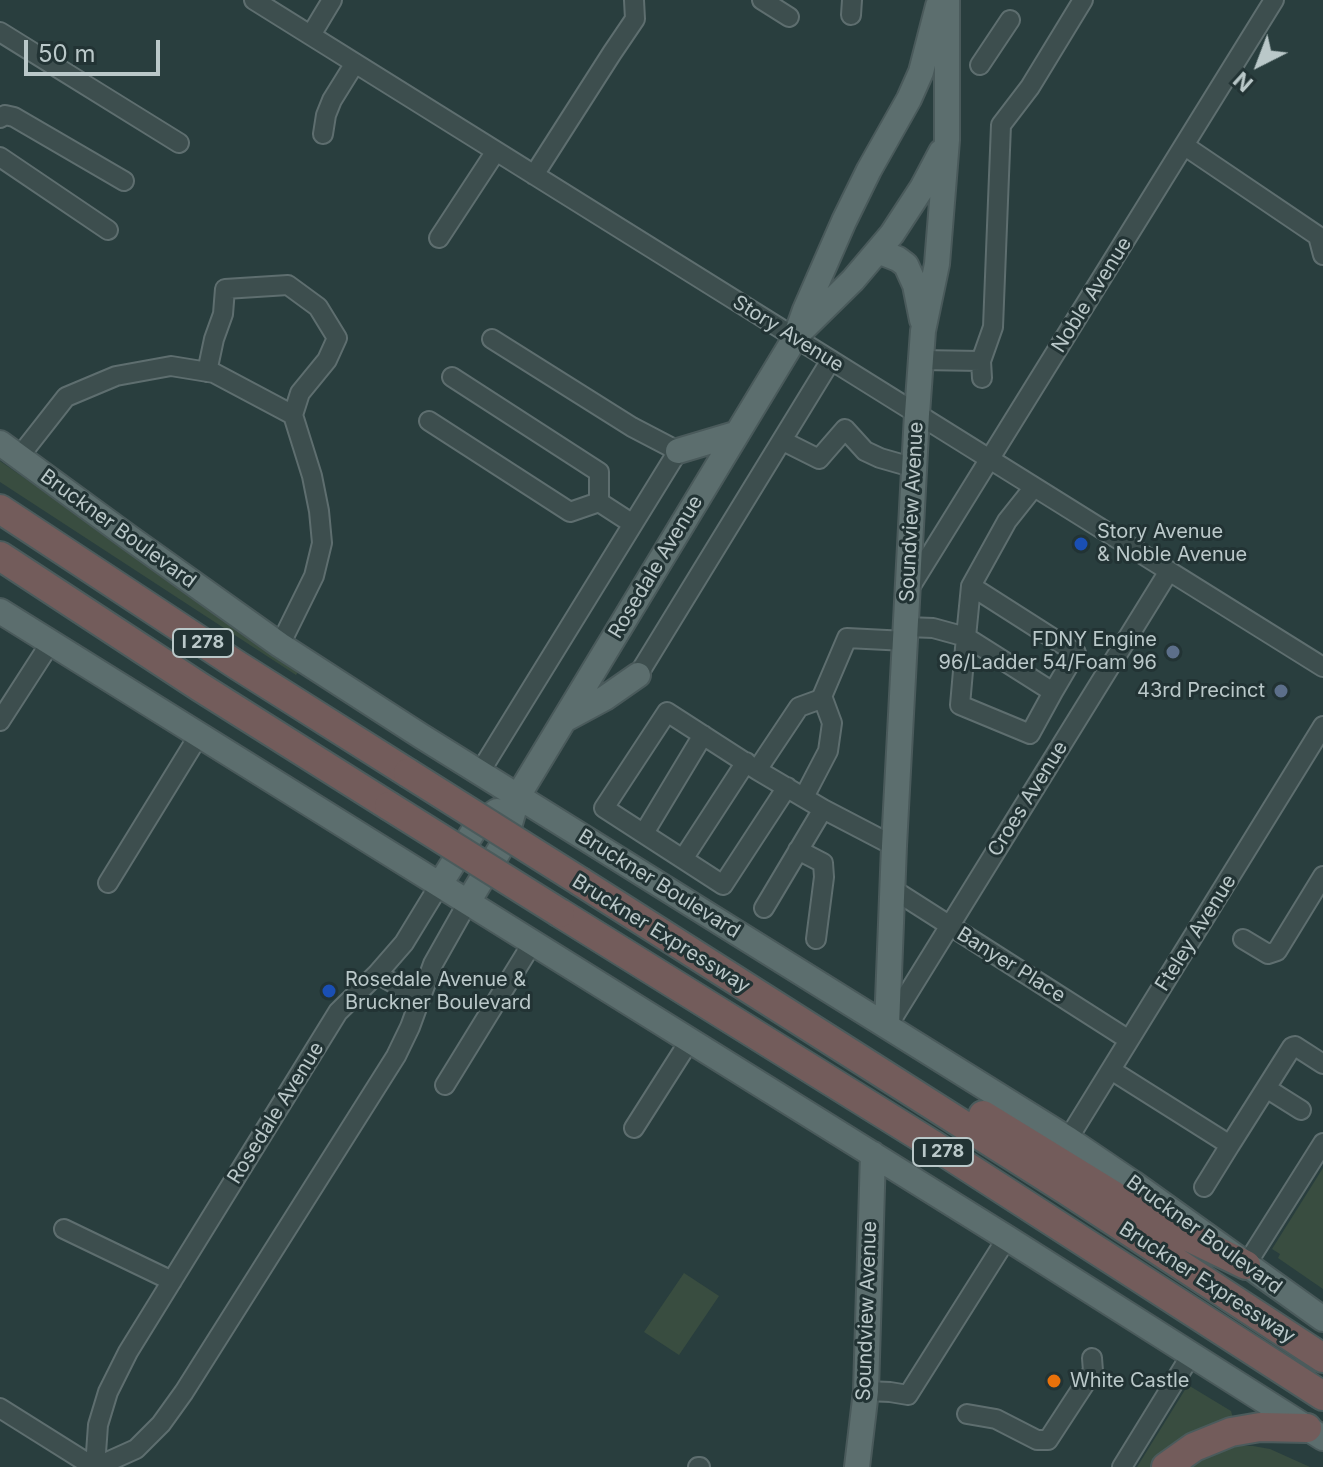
<!DOCTYPE html>
<style>
body{margin:0}
#map{position:relative;width:1323px;height:1467px;overflow:hidden;background:#293e3e;font-family:Inter,sans-serif}
canvas{display:block}
.north{position:absolute;left:1219px;top:24px;width:80px;height:80px;-webkit-text-stroke:6px #223334;paint-order:stroke;rotate:222deg;font-size:22px;font-weight:700;line-height:32px;text-align:center;color:#bac8c9}
.north::after{content:'';display:block;margin:auto;width:28px;height:36px;background:#bac8c9;clip-path:polygon(50% 0,100% 100%,50% 72%,0 100%)}
.scale{position:absolute;left:24px;top:40px;width:136px;height:36px;box-sizing:border-box;border:4px solid #bac8c9;border-top:0;padding-left:10px;font-size:24px;line-height:28px;white-space:nowrap;color:#bac8c9;-webkit-text-stroke:6px #223334;paint-order:stroke}
</style>
<div id="map">
<canvas width="1323" height="1467"></canvas>
<div class="north">N</div>
<div class="scale">50 m</div>
</div>
<script>
const ctx = document.querySelector('canvas').getContext('2d');
ctx.lineJoin = 'round';
function paint(path, color) { ctx.fillStyle = color; ctx.fill(path, 'evenodd'); }
const shape = rows => new Path2D(rows.map(r => 'M' + r).join(''));
function stroke(path, color, width, dash) { ctx.strokeStyle = color; ctx.lineWidth = width; ctx.lineCap = dash ? 'butt' : 'round'; ctx.setLineDash(dash || []); ctx.stroke(path); }
function write(font, color, halo, rows, align = 'center') {
  ctx.font = font + ' Inter,sans-serif'; ctx.lineWidth = 6; ctx.setLineDash([]); ctx.textBaseline = 'middle'; ctx.strokeStyle = halo; ctx.fillStyle = color; for (const [text, x, y, turn = 0] of rows) {
    ctx.save(); ctx.translate(x, y); ctx.rotate((+turn || 0) * Math.PI / 180); ctx.textAlign = isNaN(turn) ? turn : align; if (halo) ctx.strokeText(text, 0, 0); ctx.fillText(text, 0, 0); ctx.restore();
  }
}
paint(shape([
 [0,461,300,670,296,675,0,482],
 [1323,1168,1323,1289,1278,1258,1280,1254,1272,1249],
 [684,1273,719,1296,679,1355,644,1332],
 [1188,1385,1231,1411,1241,1446,1253,1446,1270,1449,1310,1467,1137,1467]
]), '#394d40');
const minor = shape([
 [254,0,1323,667],
 [762,0,789,17],
 [851,15,852,0],
 [0,32,179,143],
 [311,35,332,0],
 [980,65,1010,20],
 [0,118,5,115,14,117,124,181],
 [323,134,326,115,332,100,355,63],
 [1185,146,1318,236,1323,255],
 [0,157,108,230],
 [534,175,612,53,635,19,634,0],
 [439,238,496,151],
 [921,360,981,361],
 [207,372,214,339,223,314,225,289,288,285,318,307,337,338,327,360,300,393,293,415,312,476,319,511,322,543,314,576,280,645],
 [452,377,599,472,599,502],
 [982,378,981,361,993,327,1001,125,1030,87,1083,0],
 [429,421,570,512,599,502,633,524],
 [783,441,819,459,845,429,865,451,880,458,915,468],
 [19,457,66,397,116,376,171,366,214,373,293,415],
 [971,586,1076,653,1053,692],
 [909,589,1274,0],
 [907,627,933,628,966,637,960,705,1030,734,1053,692,966,637,971,586,1007,521,1034,487],
 [638,675,831,360],
 [0,721,51,642],
 [757,770,823,809,764,908],
 [480,772,678,451,632,427,492,339],
 [787,787,723,885,604,808,667,712,757,770,799,707,821,699,847,638,906,641],
 [804,797,828,751,832,723,822,696],
 [823,809,894,846],
 [644,833,703,735],
 [798,850,823,863,824,877,816,939],
 [683,859,746,762],
 [108,883,199,735],
 [894,890,1129,1040],
 [1243,939,1268,954,1277,951,1323,876],
 [377,974,420,998],
 [889,1024,1169,571],
 [1111,1070,1230,1145,1292,1047,1295,1046,1323,1064],
 [445,1085,533,942],
 [1266,1088,1301,1110],
 [634,1128,690,1040],
 [1068,1139,1323,726],
 [1204,1187,1230,1145],
 [64,1229,172,1281],
 [1246,1265,1323,1143],
 [866,1391,890,1392,908,1395,1007,1238],
 [0,1408,94,1467],
 [967,1414,996,1419,1037,1440,1048,1440,1093,1371,1092,1358],
 [95,1467,98,1425,108,1392,128,1352,338,1012,377,974,404,943,440,884],
 [96,1467,136,1449,161,1424,184,1392,396,1056,410,1027,433,964,468,902],
 [698,1467,700,1467],
 [1122,1467,1191,1355]
]);
const major = shape([
 [878,251,898,259,906,265,915,285,922,320],
 [799,333,853,280,892,234,922,188,941,152],
 [0,443,130,538,280,645,421,736,1068,1139,1133,1183,1323,1319],
 [678,451,735,434],
 [0,611,1007,1238,1323,1438],
 [566,719,605,698,638,675],
 [440,884,478,824,497,811],
 [468,902,505,841,518,796,795,338,805,310,844,221,869,170,909,99,921,72,938,6],
 [887,1026,894,846,917,414,923,331,937,264,947,140,947,0],
 [857,1467,866,1391,873,1154]
]);
const highway = shape([
 [0,509,237,665,408,773],
 [0,556,200,687,389,806],
 [581,882,1066,1190,1323,1358],
 [560,913,935,1146,1323,1396],
 [983,1115,1139,1211,1180,1233,1246,1265],
 [1166,1467,1194,1447,1231,1432,1260,1427,1307,1428]
]);
stroke(minor, '#5e6e6f', 22);
stroke(major, '#4a5a5b', 28);
stroke(highway, '#4b5b5c', 32);
stroke(minor, '#3d4e4e', 18);
stroke(major, '#5c6e6e', 24);
stroke(highway, '#735c5b', 28);
const highwayBridge = shape([
 [408,773,581,882],
 [389,806,560,913]
]);
stroke(highwayBridge, '#4b5b5c', 32, []);
stroke(highwayBridge, '#735c5b', 28);
for (const [x, y, r, color] of [
 [1081,544,8,"#1a4fb4"],
 [1173,652,8,"#5c6f8a"],
 [1281,691,8,"#5c6f8a"],
 [329,991,8,"#1a4fb4"],
 [1054,1381,8,"#e8710a"]
]) { const dot = new Path2D(); dot.arc(x, y, r, 0, 2 * Math.PI); ctx.fillStyle = color; ctx.fill(dot); stroke(dot, '#223334', 3); }
for (const [x, y, w] of [
 [203,643,60],
 [943,1152,60]
]) { const box = new Path2D(); box.roundRect(x - w / 2, y - 14, w, 28, 6); ctx.fillStyle = '#223334'; ctx.fill(box); stroke(box, '#bac8c9', 2); }
write('bold 18px', '#bac8c9', null, [
 ["I 278",203,643],
 ["I 278",943,1152]
]);
write('20px', '#bac8c9', '#223334', [
 ["Noble Avenue",1092,295,-58],
 ["Story Avenue",788,334,32],
 ["Soundview Avenue",912,512,-87],
 ["Bruckner Boulevard",118,529,36],
 ["Rosedale Avenue",656,567,-59],
 ["Croes Avenue",1028,799,-58],
 ["Bruckner Boulevard",659,884,32],
 ["Fteley Avenue",1196,933,-58],
 ["Bruckner Expressway",661,934,32],
 ["Banyer Place",1011,965,32],
 ["Rosedale Avenue",276,1113,-58],
 ["Bruckner Boulevard",1204,1235,36],
 ["Bruckner Expressway",1207,1283,33],
 ["Soundview Avenue",867,1311,-88]
]);
write('20px', '#bac8c9', '#223334', [
 ["Story Avenue",1097,532],
 ["& Noble Avenue",1097,555],
 ["FDNY Engine",1157,640,"right"],
 ["96/Ladder 54/Foam 96",1157,663,"right"],
 ["43rd Precinct",1265,691,"right"],
 ["Rosedale Avenue &",345,980],
 ["Bruckner Boulevard",345,1003],
 ["White Castle",1070,1381]
], 'left');
</script>
